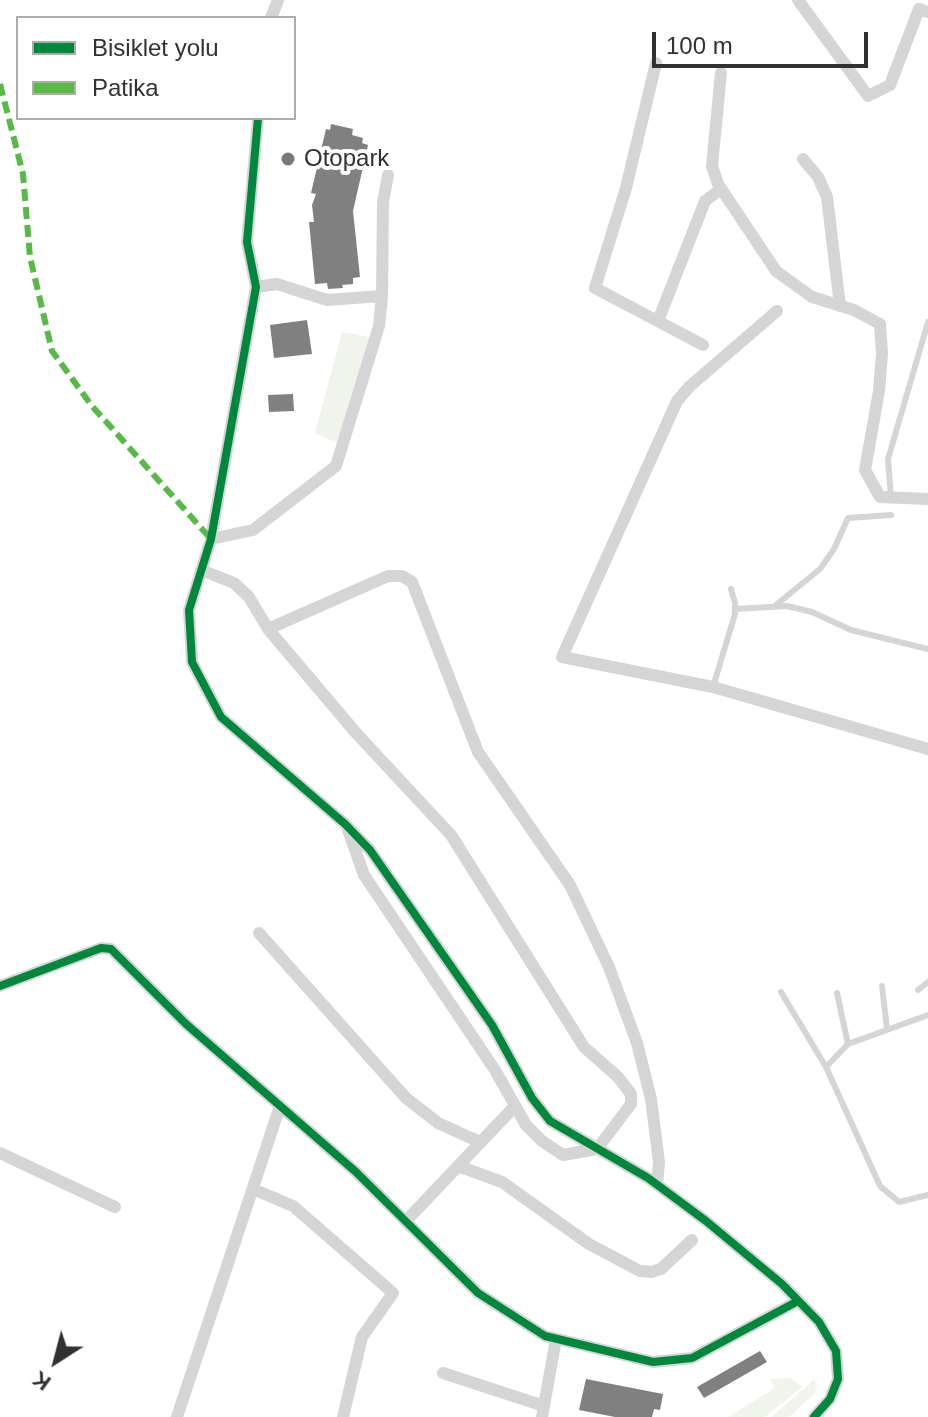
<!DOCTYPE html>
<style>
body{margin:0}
#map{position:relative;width:928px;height:1417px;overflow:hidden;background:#fff;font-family:Arial,sans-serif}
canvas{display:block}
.legend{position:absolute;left:16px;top:16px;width:280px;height:104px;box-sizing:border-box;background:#fff;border:2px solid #adadad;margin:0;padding:10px 14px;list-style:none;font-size:24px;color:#313131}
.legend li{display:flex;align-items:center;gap:16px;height:40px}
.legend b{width:40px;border:2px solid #adadad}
.north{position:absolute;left:16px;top:1321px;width:80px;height:80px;-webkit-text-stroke:6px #fff;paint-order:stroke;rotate:216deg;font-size:22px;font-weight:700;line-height:32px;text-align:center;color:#313131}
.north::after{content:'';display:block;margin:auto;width:28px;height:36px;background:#313131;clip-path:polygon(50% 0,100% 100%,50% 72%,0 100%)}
.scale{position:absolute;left:652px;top:32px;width:216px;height:36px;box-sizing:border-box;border:4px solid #313131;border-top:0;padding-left:10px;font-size:24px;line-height:28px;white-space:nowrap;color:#313131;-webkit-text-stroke:6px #fff;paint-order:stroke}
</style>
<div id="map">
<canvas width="928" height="1417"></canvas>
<ul class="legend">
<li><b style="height:10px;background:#00873e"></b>Bisiklet yolu</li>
<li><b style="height:10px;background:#58b947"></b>Patika</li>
</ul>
<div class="north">K</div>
<div class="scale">100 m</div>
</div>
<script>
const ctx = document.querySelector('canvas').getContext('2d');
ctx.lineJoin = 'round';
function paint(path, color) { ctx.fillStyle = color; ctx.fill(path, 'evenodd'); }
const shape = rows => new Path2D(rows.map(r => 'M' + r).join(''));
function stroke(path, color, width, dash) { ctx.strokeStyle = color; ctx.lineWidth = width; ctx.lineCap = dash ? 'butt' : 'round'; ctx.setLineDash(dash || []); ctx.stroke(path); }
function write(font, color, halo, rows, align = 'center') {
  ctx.font = font + ' Arial,sans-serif'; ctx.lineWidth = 8; ctx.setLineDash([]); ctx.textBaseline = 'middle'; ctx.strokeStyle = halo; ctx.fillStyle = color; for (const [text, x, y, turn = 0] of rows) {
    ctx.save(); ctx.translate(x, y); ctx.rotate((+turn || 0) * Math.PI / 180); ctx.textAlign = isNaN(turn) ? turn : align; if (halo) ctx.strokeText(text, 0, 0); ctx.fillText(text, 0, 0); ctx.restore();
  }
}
paint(shape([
 [342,332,370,337,337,443,315,433],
 [791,1378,802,1387,765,1417,728,1417,775,1388,770,1379],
 [815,1379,816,1392,789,1417,771,1417]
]), '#f1f4ec');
paint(shape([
 [331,124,353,129,352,135,363,138,362,143,368,145,353,211,360,277,353,278,353,284,342,285,343,288,328,289,327,283,315,284,309,222,314,222,312,205,316,194,311,193,326,129,330,130],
 [307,320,312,354,274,358,270,325],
 [293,394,294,411,269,412,268,395],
 [760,1351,767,1362,704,1398,697,1387],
 [586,1379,663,1394,660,1410,654,1409,652,1417,615,1417,579,1410]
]), '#808080');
stroke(shape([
 [891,497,888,459,928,322],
 [776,605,820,569,834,549,848,518,891,515],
 [735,609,787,606,812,612,851,630,928,649],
 [713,687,735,614,735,603,731,589],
 [882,986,887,1029],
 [918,990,928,982],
 [781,992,826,1067,880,1186,899,1202,928,1195],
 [837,993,848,1044],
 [826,1067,848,1044,928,1015]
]), '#d5d5d5', 6);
stroke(shape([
 [798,0,868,96,890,85,919,9,928,12],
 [271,18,278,0],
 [656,63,626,188,595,288,703,345],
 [721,73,712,166,718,184,776,271,812,297,854,310,880,324,882,354,879,391,865,470,880,497,928,499],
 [258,118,247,242,256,287,211,539,189,610,192,662,221,717,345,824,370,850,492,1025,532,1098,550,1121,648,1178,706,1221,782,1284,819,1322,836,1351,838,1379,830,1399,814,1417],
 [803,159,818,177,827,197,840,306],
 [256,287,277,284,327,300,382,296],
 [777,311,690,386,677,401,562,657,713,687,928,749],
 [658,321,705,201,721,189],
 [211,539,253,530,336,466,379,326,382,296,383,202,388,175],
 [201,570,234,583,249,597,268,629,357,734,451,835,584,1047,618,1077,631,1094,631,1104,597,1149,563,1155,542,1141,526,1125,495,1070,364,875,348,830],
 [268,629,388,576,402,576,412,582,478,752,570,885,609,967,637,1043,651,1099,659,1162,657,1185],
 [259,933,406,1098,438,1123,480,1142],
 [0,986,101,948,111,949,186,1024,356,1172,478,1293,545,1336,653,1362,692,1358,798,1301],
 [0,1153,115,1207],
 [458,1166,502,1182,589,1244,640,1271,651,1272,661,1269,692,1240],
 [253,1189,293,1206,393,1293,362,1337,343,1417],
 [406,1221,515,1106],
 [443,1373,544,1406],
 [177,1417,280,1106],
 [542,1417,556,1339]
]), '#d5d5d5', 12);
stroke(shape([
 [0,84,23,174,30,257,52,351,92,406,211,539]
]), '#58b947', 6, [12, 6]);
stroke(shape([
 [258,118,247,242,256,287,211,539,189,610,192,662,221,717,345,824,370,850,492,1025,532,1098,550,1121,648,1178,706,1221,782,1284,819,1322,836,1351,838,1379,830,1399,814,1417],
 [0,986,101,948,111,949,186,1024,356,1172,478,1293,545,1336,653,1362,692,1358,798,1301]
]), '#00873e', 8);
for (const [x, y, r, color] of [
 [288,159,8,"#797979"]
]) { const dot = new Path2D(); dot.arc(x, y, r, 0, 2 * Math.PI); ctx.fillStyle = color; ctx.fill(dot); stroke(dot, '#fff', 3); }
write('24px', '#313131', '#fff', [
 ["Otopark",304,159]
], 'left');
</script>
